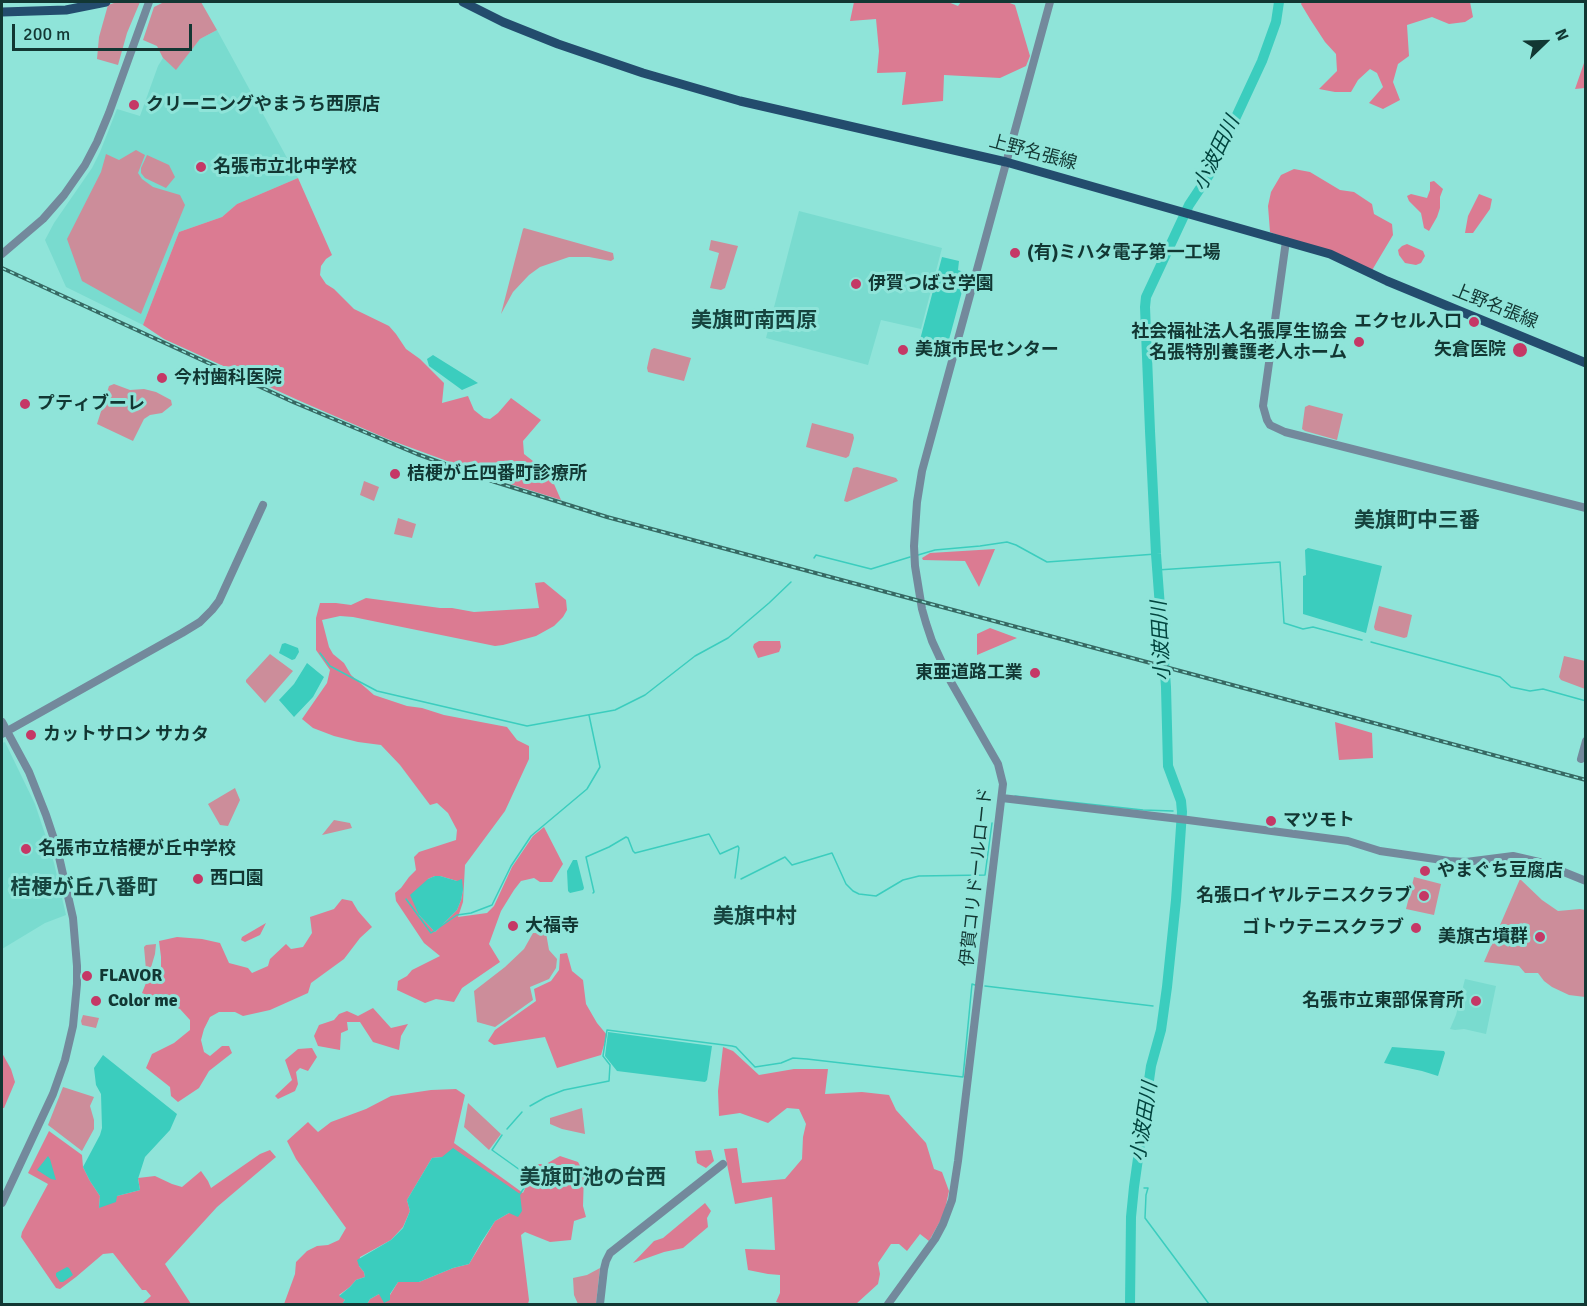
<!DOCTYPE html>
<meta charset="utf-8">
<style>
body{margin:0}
#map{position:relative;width:1587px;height:1306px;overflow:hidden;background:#8fe4d9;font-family:Signika,sans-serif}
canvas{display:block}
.frame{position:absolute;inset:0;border:3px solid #123733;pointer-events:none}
.north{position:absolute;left:1515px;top:12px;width:60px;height:60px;-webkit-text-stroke:4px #8fe4d9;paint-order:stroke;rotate:67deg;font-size:16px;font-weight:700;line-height:24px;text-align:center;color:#123733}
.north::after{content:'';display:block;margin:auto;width:21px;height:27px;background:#123733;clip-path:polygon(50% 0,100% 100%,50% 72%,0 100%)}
.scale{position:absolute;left:12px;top:24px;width:180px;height:27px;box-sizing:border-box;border:3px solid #123733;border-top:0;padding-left:8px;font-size:18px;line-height:21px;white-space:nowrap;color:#123733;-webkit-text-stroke:4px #8fe4d9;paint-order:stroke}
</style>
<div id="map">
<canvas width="1587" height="1306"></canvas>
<div class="frame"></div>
<div class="north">N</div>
<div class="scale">200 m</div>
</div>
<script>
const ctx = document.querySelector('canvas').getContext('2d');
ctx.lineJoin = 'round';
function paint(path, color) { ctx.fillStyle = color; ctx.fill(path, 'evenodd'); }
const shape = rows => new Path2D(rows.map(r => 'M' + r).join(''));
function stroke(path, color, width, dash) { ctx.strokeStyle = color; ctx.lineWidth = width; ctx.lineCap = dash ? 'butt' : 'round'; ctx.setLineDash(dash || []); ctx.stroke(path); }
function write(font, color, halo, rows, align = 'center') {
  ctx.font = font + ' Signika,"Noto Sans JP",sans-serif'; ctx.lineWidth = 6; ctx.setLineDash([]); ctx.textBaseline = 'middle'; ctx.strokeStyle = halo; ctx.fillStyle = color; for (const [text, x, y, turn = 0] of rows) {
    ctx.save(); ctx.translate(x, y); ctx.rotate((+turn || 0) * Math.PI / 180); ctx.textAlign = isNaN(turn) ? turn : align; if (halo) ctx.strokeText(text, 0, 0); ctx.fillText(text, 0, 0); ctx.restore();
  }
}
paint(shape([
 [217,30,298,178,237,204,222,217,179,232,143,325,66,287,45,240,54,223,92,168,100,152,117,109,140,116,158,66,163,58,176,69,200,39],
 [799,211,942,248,921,329,881,320,868,365,766,338],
 [5,742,35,804,45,834,54,863,66,915,45,923,2,949,2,743],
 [1465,979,1496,986,1486,1034,1464,1029,1455,1030,1450,1029,1456,1015]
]), '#79dbcf');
paint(shape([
 [117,2,140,2,127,33,118,65,97,59,99,37,108,5],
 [164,2,201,2,217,30,200,39,176,70,163,58,157,46,143,40,154,7],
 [136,150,145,155,138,173,142,179,153,187,180,195,185,205,141,314,82,281,67,239,101,172,106,154,119,160],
 [147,155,169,165,175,177,166,188,145,178,141,173,141,168],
 [524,228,613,253,614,259,611,261,589,257,569,257,540,267,529,275,513,292,501,314,523,229],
 [711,240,738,246,725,288,721,290,710,288,719,253,709,250],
 [654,348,691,358,684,381,648,372,647,368,651,350],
 [114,384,130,390,144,389,156,392,171,400,172,405,162,413,150,415,144,419,133,441,97,424,109,386],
 [1309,405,1343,414,1337,440,1305,431,1302,429,1305,407],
 [812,423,853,434,854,438,849,456,846,458,806,447],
 [857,467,896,478,898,481,847,502,844,501,853,468],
 [364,481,379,487,374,501,360,495],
 [398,518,416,524,412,538,394,534],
 [1379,606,1412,615,1407,637,1404,638,1375,630,1374,627],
 [270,654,293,671,265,703,246,682,246,680],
 [1564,656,1585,661,1585,689,1561,680,1559,677],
 [235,788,240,800,228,826,220,825,208,804],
 [334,820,350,823,352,828,322,835],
 [1414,877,1441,884,1434,915,1406,909],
 [1520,879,1542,900,1558,911,1580,909,1585,910,1585,997,1569,995,1552,987,1544,981,1538,973,1525,973,1519,966,1484,962],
 [533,933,546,933,549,950,557,959,556,968,549,979,530,987,533,1000,495,1027,477,1022,474,991,505,967,524,949],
 [156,944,155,954,147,981,144,947,146,945],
 [83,1015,99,1018,96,1028,82,1025,81,1021],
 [63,1087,94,1097,90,1106,94,1120,94,1129,82,1151,48,1125],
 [468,1103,501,1134,489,1150,464,1127],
 [582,1108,585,1134,562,1129,550,1124,550,1118],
 [600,1268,596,1304,578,1304,574,1295,573,1278,587,1275]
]), '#cc8d9a');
paint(shape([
 [854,2,948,2,958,6,961,2,1007,2,1015,5,1030,56,1026,66,1000,78,944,75,943,101,902,105,906,72,877,73,879,51,876,19,850,21],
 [1302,2,1470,2,1473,17,1465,22,1449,24,1432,17,1407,25,1409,56,1398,64,1393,82,1400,100,1383,109,1369,103,1383,87,1377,73,1370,69,1358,80,1351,92,1335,92,1319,89,1337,71,1336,54,1325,42,1310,19,1301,4],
 [1585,58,1585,88,1575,89,1584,63],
 [1294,169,1310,172,1340,190,1354,192,1372,204,1374,214,1392,224,1393,235,1371,272,1270,232,1268,206,1271,192,1281,175],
 [298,178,332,255,326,259,321,266,320,275,326,284,334,289,354,309,389,326,396,334,406,349,420,359,444,383,442,403,468,396,474,410,484,418,490,419,498,413,511,398,541,420,523,441,524,454,542,468,554,484,561,500,504,482,390,440,300,401,164,339,143,325,179,232,222,217,237,204],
 [1434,181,1443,189,1440,197,1440,208,1437,217,1429,231,1424,228,1421,213,1409,201,1407,196,1411,194,1427,198,1430,190,1430,182],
 [1479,194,1492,199,1490,209,1473,233,1465,233,1468,216],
 [1407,244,1423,251,1425,256,1421,263,1416,265,1405,263,1399,255,1398,250,1402,246],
 [995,549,979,587,965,561,923,560,922,558,930,553],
 [544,582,566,600,567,610,563,617,554,626,536,636,503,645,495,646,353,617,340,616,322,620,329,647,333,654,344,663,351,675,374,695,407,706,422,708,444,715,507,727,517,740,529,746,529,759,505,811,465,865,463,902,458,917,487,913,494,906,512,867,533,836,544,827,563,864,552,882,540,882,534,878,521,881,514,890,501,911,489,944,500,962,462,988,454,1002,436,999,425,1003,397,990,398,981,407,976,412,970,440,956,424,943,396,901,395,893,401,888,409,877,416,870,414,857,419,852,456,840,457,830,448,813,437,803,430,805,400,765,381,745,358,742,334,736,313,728,302,719,327,683,330,670,316,650,316,618,320,603,336,603,351,605,366,598,440,608,452,608,474,612,539,608,535,583],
 [435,876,440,876,457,881,463,890,461,900,457,910,435,932,419,915,428,879],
 [990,628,1017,638,977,655,977,634],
 [759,641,780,641,781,647,779,652,758,658,753,647,754,644],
 [1335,722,1372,733,1373,758,1339,760],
 [342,899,352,901,358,911,372,927,360,938,344,959,311,983,308,993,270,1010,243,1016,235,1012,219,1012,210,1017,204,1029,201,1040,204,1052,210,1056,222,1046,229,1046,232,1053,209,1071,199,1088,178,1102,171,1096,170,1087,146,1068,152,1054,174,1043,190,1030,190,1020,180,1009,142,993,148,978,161,973,161,957,159,941,177,937,202,939,220,943,229,963,248,968,252,973,268,966,270,959,286,944,291,949,303,947,312,933,310,917,334,909],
 [266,923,260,935,245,942,241,940,242,937],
 [567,953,572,971,583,980,586,1004,597,1023,607,1035,601,1055,557,1068,545,1037,494,1045,488,1041,495,1030,536,1001,534,989,551,981,559,970,560,954],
 [373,1008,391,1028,408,1024,401,1036,399,1050,373,1042,360,1022,347,1022,348,1030,341,1033,340,1050,318,1046,314,1036,319,1025,334,1020,339,1014,347,1011,358,1016],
 [723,1047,733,1051,759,1075,794,1069,828,1069,825,1094,862,1092,889,1095,896,1110,926,1143,934,1169,942,1172,949,1191,944,1214,929,1241,920,1234,907,1251,899,1244,891,1244,878,1263,880,1274,878,1284,856,1304,783,1304,776,1302,780,1293,780,1275,768,1274,748,1270,745,1249,775,1250,772,1197,735,1204,724,1149,737,1148,742,1183,785,1179,802,1159,803,1137,806,1124,799,1109,787,1108,768,1123,740,1113,719,1116,718,1091],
 [312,1048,317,1057,308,1071,300,1068,296,1072,298,1084,295,1091,278,1099,275,1096,292,1080,285,1060,298,1049],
 [2,1053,11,1069,15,1082,4,1108,2,1108],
 [456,1089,465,1095,454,1143,523,1193,529,1180,535,1177,538,1164,546,1164,560,1156,578,1162,584,1173,583,1206,586,1217,574,1221,571,1240,550,1242,525,1232,521,1235,529,1300,528,1304,367,1304,370,1299,379,1294,390,1295,398,1282,419,1282,453,1268,469,1264,495,1221,509,1213,442,1157,432,1158,407,1200,410,1211,403,1227,391,1240,360,1257,359,1266,364,1272,365,1277,356,1280,350,1287,339,1295,345,1300,342,1304,284,1304,295,1274,296,1262,307,1251,317,1246,328,1245,339,1240,346,1228,296,1159,287,1141,308,1122,318,1132,331,1122,366,1109,391,1096,431,1090],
 [49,1131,82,1155,83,1167,90,1181,100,1196,99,1208,117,1196,140,1190,138,1178,155,1176,172,1184,182,1187,201,1171,208,1181,211,1188,260,1154,270,1150,276,1157,217,1207,165,1264,191,1304,142,1304,151,1296,146,1290,142,1290,113,1253,103,1254,76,1277,60,1289,56,1288,21,1237,22,1232,48,1184,28,1173],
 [711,1150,714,1161,706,1168,697,1163,695,1151],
 [705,1203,711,1211,707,1218,708,1227,683,1248,664,1252,633,1263,654,1241,663,1238]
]), '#db7b92');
paint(shape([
 [942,257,959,261,958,270,967,273,944,358,917,351],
 [433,355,478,383,462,390,429,366,427,359],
 [1308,548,1382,566,1366,633,1303,614,1303,576,1306,575,1305,550],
 [285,643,298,648,299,652,295,659,292,660,279,653,282,644],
 [307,663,324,677,313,697,294,717,279,700,294,684],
 [573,860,577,860,584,888,583,890,570,893,568,891,567,871],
 [435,876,440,876,457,881,462,879,463,890,461,900,457,910,435,932,419,915,410,895,428,879],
 [608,1032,712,1046,707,1080,705,1082,617,1071,605,1056],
 [1392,1047,1444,1051,1445,1053,1438,1076,1422,1071,1384,1063],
 [103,1055,177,1114,170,1130,145,1157,138,1179,140,1190,117,1196,116,1202,99,1208,100,1196,90,1181,83,1167,100,1135,102,1128,101,1094,96,1085,94,1068],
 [453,1148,520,1194,522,1211,518,1217,509,1213,495,1221,482,1241,469,1264,453,1268,419,1282,398,1282,390,1294,390,1300,384,1303,379,1294,370,1299,367,1304,331,1304,342,1304,345,1300,339,1296,350,1287,356,1280,365,1277,364,1272,359,1266,357,1260,391,1240,403,1228,410,1211,407,1200,432,1158,442,1157],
 [48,1156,50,1159,56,1180,51,1179,37,1170],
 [67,1267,69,1268,73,1275,63,1282,60,1282,56,1276,56,1273]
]), '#3bcdbe');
stroke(shape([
 [918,555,935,550,980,546,1007,542,1016,545,1047,562,1156,554],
 [814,558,816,555,871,569,910,557],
 [1157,570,1280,562,1284,623,1303,629,1313,627,1362,640],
 [1371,642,1500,677,1511,687,1530,691,1543,689,1586,701],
 [320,653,330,666,377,691,527,726,615,710,645,695,695,656,728,638,769,603,791,582],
 [1015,796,1143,810,1173,811],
 [741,879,785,857,792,865,832,853,846,884,853,891,859,894,876,896,903,880,919,876,985,875,992,823],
 [593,893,594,892,586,857,609,847,626,837,628,838,633,851,635,853,709,834,720,854,738,846,739,848,735,878],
 [406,899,431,933,457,915,471,913,492,905,511,866,531,836,587,789,600,767,589,715],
 [985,986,1153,1006],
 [530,1106,546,1097,564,1090,609,1081,610,1065,603,1056,607,1030,732,1046,736,1047,755,1067,781,1063,793,1058,807,1059,963,1077,972,984,975,985],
 [507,1129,522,1112],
 [502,1135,492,1150,520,1170,528,1182,520,1194],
 [1134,1187,1137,1187],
 [1144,1188,1148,1188,1146,1195,1145,1218,1209,1304]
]), '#3bcdbe', 1.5);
stroke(shape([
 [1130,1304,1131,1217,1134,1187,1151,1066,1161,1030,1167,987,1176,900,1182,812,1181,801,1168,766,1166,687,1156,554,1150,431,1145,307,1146,297,1189,205,1209,175,1262,61,1276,22,1279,2]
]), '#3bcdbe', 10);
stroke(shape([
 [1286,241,1263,406,1267,420,1270,425,1285,432,1586,508],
 [2,254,43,219,64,195,85,165,97,142,109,113,149,2],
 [2,722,29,772,46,815,57,848,73,918,77,966,77,984,73,1026,65,1060,53,1094,2,1203],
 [2,734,182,633,200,622,212,610,219,601,263,505],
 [1581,759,1586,741],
 [1002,798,1188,820,1348,841,1380,851,1449,861,1466,862,1513,856,1539,862,1586,881],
 [600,1304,604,1269,606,1261,610,1253,723,1164],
 [888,1304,935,1239,943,1224,952,1200,958,1161,1003,784,998,764,951,682,932,641,926,623,922,609,915,566,914,546,917,502,922,471,1050,2]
]), '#73899c', 8);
stroke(shape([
 [463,2,503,22,558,44,643,73,740,101,1006,162,1330,254,1387,281,1586,363],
 [2,12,66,10,106,2]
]), '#234c6d', 9);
const rail = shape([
 [2,268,293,402,417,454,495,482,607,517,1586,780]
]);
stroke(rail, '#366963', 4);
stroke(rail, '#8fe4d9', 1.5, [4.5]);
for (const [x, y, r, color] of [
 [134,105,6,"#c53866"],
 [201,167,6,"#c53866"],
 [1015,253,6,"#c53866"],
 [856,284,6,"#c53866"],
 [1474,322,6,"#c53866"],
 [1359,342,6,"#c53866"],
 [903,350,6,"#c53866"],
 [1520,350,8,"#c53866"],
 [162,378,6,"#c53866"],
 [25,404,6,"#c53866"],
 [395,474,6,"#c53866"],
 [1035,673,6,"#c53866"],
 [31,735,6,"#c53866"],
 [1271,821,6,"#c53866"],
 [26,849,6,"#c53866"],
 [1425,871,6,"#c53866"],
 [198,879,6,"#c53866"],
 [1424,896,6,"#c53866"],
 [513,926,6,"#c53866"],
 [1416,928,6,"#c53866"],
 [1540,937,6,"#c53866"],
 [87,976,6,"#c53866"],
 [96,1001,6,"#c53866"],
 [1476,1001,6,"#c53866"]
]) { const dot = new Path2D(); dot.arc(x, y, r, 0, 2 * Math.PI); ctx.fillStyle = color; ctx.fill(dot); stroke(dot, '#8fe4d9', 2); }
write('bold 18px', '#123733', '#8fe4d9', [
 ["クリーニングやまうち西原店",146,105],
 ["名張市立北中学校",213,167],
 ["(有)ミハタ電子第一工場",1027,253],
 ["伊賀つばさ学園",868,284],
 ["エクセル入口",1462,322,"right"],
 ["社会福祉法人名張厚生協会",1347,332,"right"],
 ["名張特別養護老人ホーム",1347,353,"right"],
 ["美旗市民センター",915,350],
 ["矢倉医院",1506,350,"right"],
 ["今村歯科医院",174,378],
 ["プティブーレ",37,404],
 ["桔梗が丘四番町診療所",407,474],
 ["東亜道路工業",1023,673,"right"],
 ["カットサロン サカタ",43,735],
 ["マツモト",1283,821],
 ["名張市立桔梗が丘中学校",38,849],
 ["やまぐち豆腐店",1437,871],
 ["西口園",210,879],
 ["名張ロイヤルテニスクラブ",1412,896,"right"],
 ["大福寺",525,926],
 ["ゴトウテニスクラブ",1404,928,"right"],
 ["美旗古墳群",1528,937,"right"],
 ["FLAVOR",99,976],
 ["Color me",108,1001],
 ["名張市立東部保育所",1464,1001,"right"]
], 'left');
write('18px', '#123733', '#8fe4d9', [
 ["上野名張線",1033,153,15],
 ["上野名張線",1495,307,22],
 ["伊賀コリドールロード",977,877,-84]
]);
write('italic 20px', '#01443e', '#8fe4d9', [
 ["小波田川",1217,154,-64],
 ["小波田川",1162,641,-93],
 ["小波田川",1145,1122,-81]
]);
write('bold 21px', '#16443f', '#8fe4d9', [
 ["美旗町南西原",754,321],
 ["美旗町中三番",1417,521],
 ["桔梗が丘八番町",84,888],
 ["美旗中村",755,917],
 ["美旗町池の台西",593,1178]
]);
</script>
